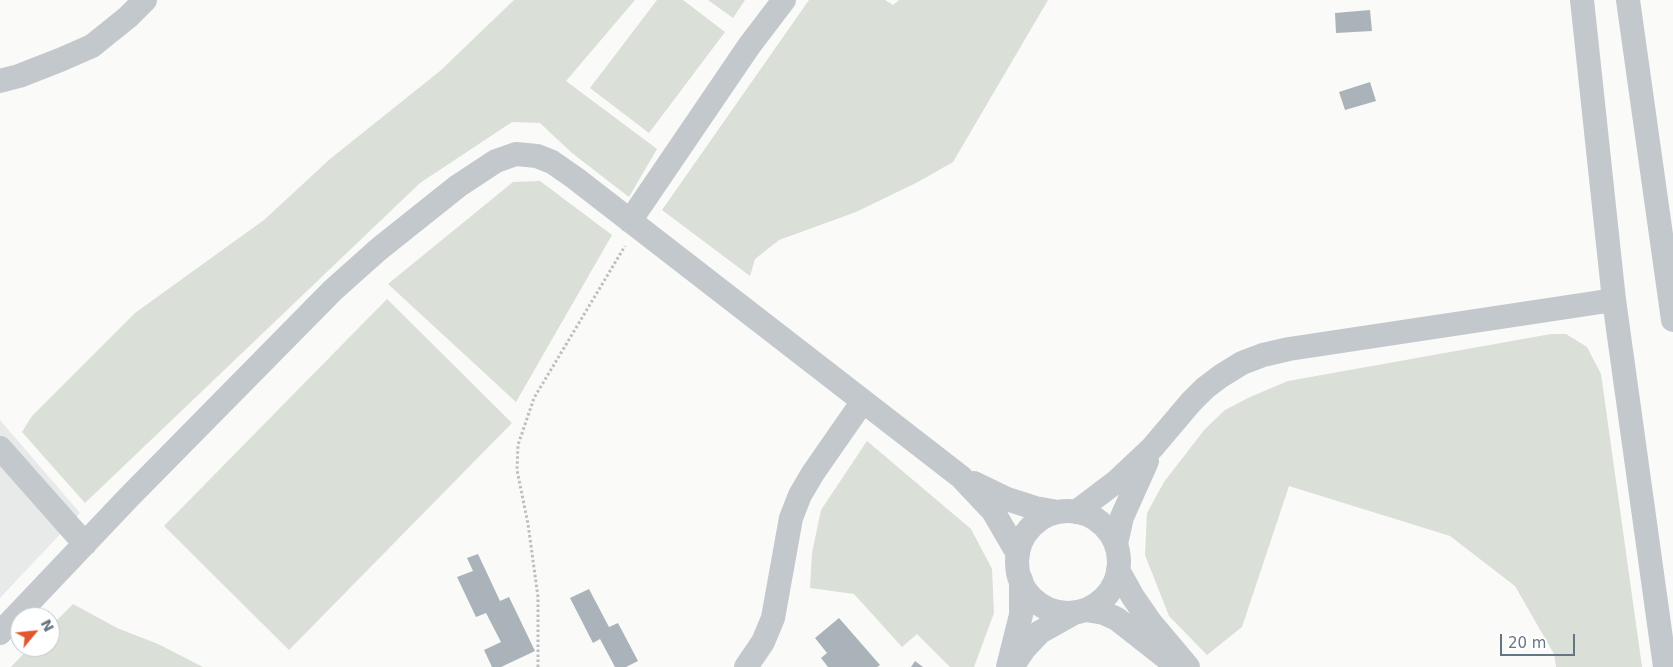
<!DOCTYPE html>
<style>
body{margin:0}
#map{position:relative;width:1673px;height:667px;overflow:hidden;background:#fafaf8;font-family:"DejaVu Sans",sans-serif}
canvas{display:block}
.north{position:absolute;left:10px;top:607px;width:50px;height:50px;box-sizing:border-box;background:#fff;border:1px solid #c1c8cd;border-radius:50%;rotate:62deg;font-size:14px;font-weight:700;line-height:20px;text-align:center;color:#657683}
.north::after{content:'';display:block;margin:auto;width:18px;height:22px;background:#e4572e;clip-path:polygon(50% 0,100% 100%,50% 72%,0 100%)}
.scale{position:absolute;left:1500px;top:634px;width:75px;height:22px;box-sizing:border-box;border:2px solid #657683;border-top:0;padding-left:6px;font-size:15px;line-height:18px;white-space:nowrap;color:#657683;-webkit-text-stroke:4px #fff;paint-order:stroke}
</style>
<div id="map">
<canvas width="1673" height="667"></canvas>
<div class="north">N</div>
<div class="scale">20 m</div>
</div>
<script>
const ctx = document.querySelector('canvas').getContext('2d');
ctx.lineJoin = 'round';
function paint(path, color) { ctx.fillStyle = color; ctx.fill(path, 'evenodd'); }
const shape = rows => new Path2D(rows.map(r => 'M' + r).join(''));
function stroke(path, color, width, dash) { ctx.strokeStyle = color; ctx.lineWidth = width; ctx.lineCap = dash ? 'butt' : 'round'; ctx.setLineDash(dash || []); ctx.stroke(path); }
paint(shape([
 [0,420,80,513,0,598]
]), '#e8e9e9');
paint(shape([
 [514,0,635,0,566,81,657,149,629,197,572,153,540,123,512,122,420,183,85,503,22,432,32,416,135,313,264,220,330,159,440,71],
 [657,0,683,0,725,32,649,133,590,88],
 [708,0,745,0,733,18],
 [809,0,885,0,893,5,899,0,1048,0,953,162,918,182,856,212,779,240,755,259,750,276,662,210],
 [540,181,612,235,516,402,388,284,513,182],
 [387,299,512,423,289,650,164,526],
 [1551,334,1566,334,1587,347,1601,374,1642,667,1556,667,1554,654,1515,586,1450,536,1289,486,1242,627,1207,655,1169,616,1145,555,1147,513,1164,482,1205,429,1225,410,1250,397,1288,381],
 [867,441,971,529,992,569,994,613,974,667,950,667,917,634,902,647,854,594,810,588,812,553,821,510],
 [73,604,117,628,158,644,203,667,11,667,30,647,50,647,50,627]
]), '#dadfd7');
paint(shape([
 [1370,10,1372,31,1336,33,1335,13],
 [1370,82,1376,101,1345,110,1339,92],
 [478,554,500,601,509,597,535,651,501,667,492,667,484,650,501,642,486,613,476,617,457,577,473,571,467,558],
 [589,589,609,627,618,623,638,661,626,667,615,667,600,639,593,643,570,598],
 [839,618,880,665,877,667,828,667,821,658,827,653,815,638],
 [915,661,923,667,911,667]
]), '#aab3b9');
stroke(shape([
 [538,667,538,597,528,524,517,470,518,445,534,398,625,246]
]), '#bbbfc2', 3, [2.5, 2.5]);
stroke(shape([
 [1582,0,1614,300,1665,667],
 [1628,0,1673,320],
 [0,81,19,76,60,60,92,46,128,17,145,0],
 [630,221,749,46,784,0],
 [0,448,85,544],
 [974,483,1007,499,1035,508,1058,512],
 '1017 562a51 51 0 1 1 102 0a51 51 0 1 1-102 0Z',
 [1076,512,1117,481,1152,448,1191,402,1205,388,1221,376,1242,363,1263,355,1289,349,1614,300],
 [1116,544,1122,517,1147,461],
 [1118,570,1133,597,1151,623,1188,667],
 [1086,610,1104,613,1117,619,1169,660],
 [0,633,129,497,333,290,379,249,458,186,496,161,516,154,537,156,552,162,575,178,961,477,993,511,1018,554],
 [1014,664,1024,649,1040,632,1074,613],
 [746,667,763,642,773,618,791,518,800,495,813,473,863,401],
 [1008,667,1021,615,1021,580]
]), '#c3c8cc', 24);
</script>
